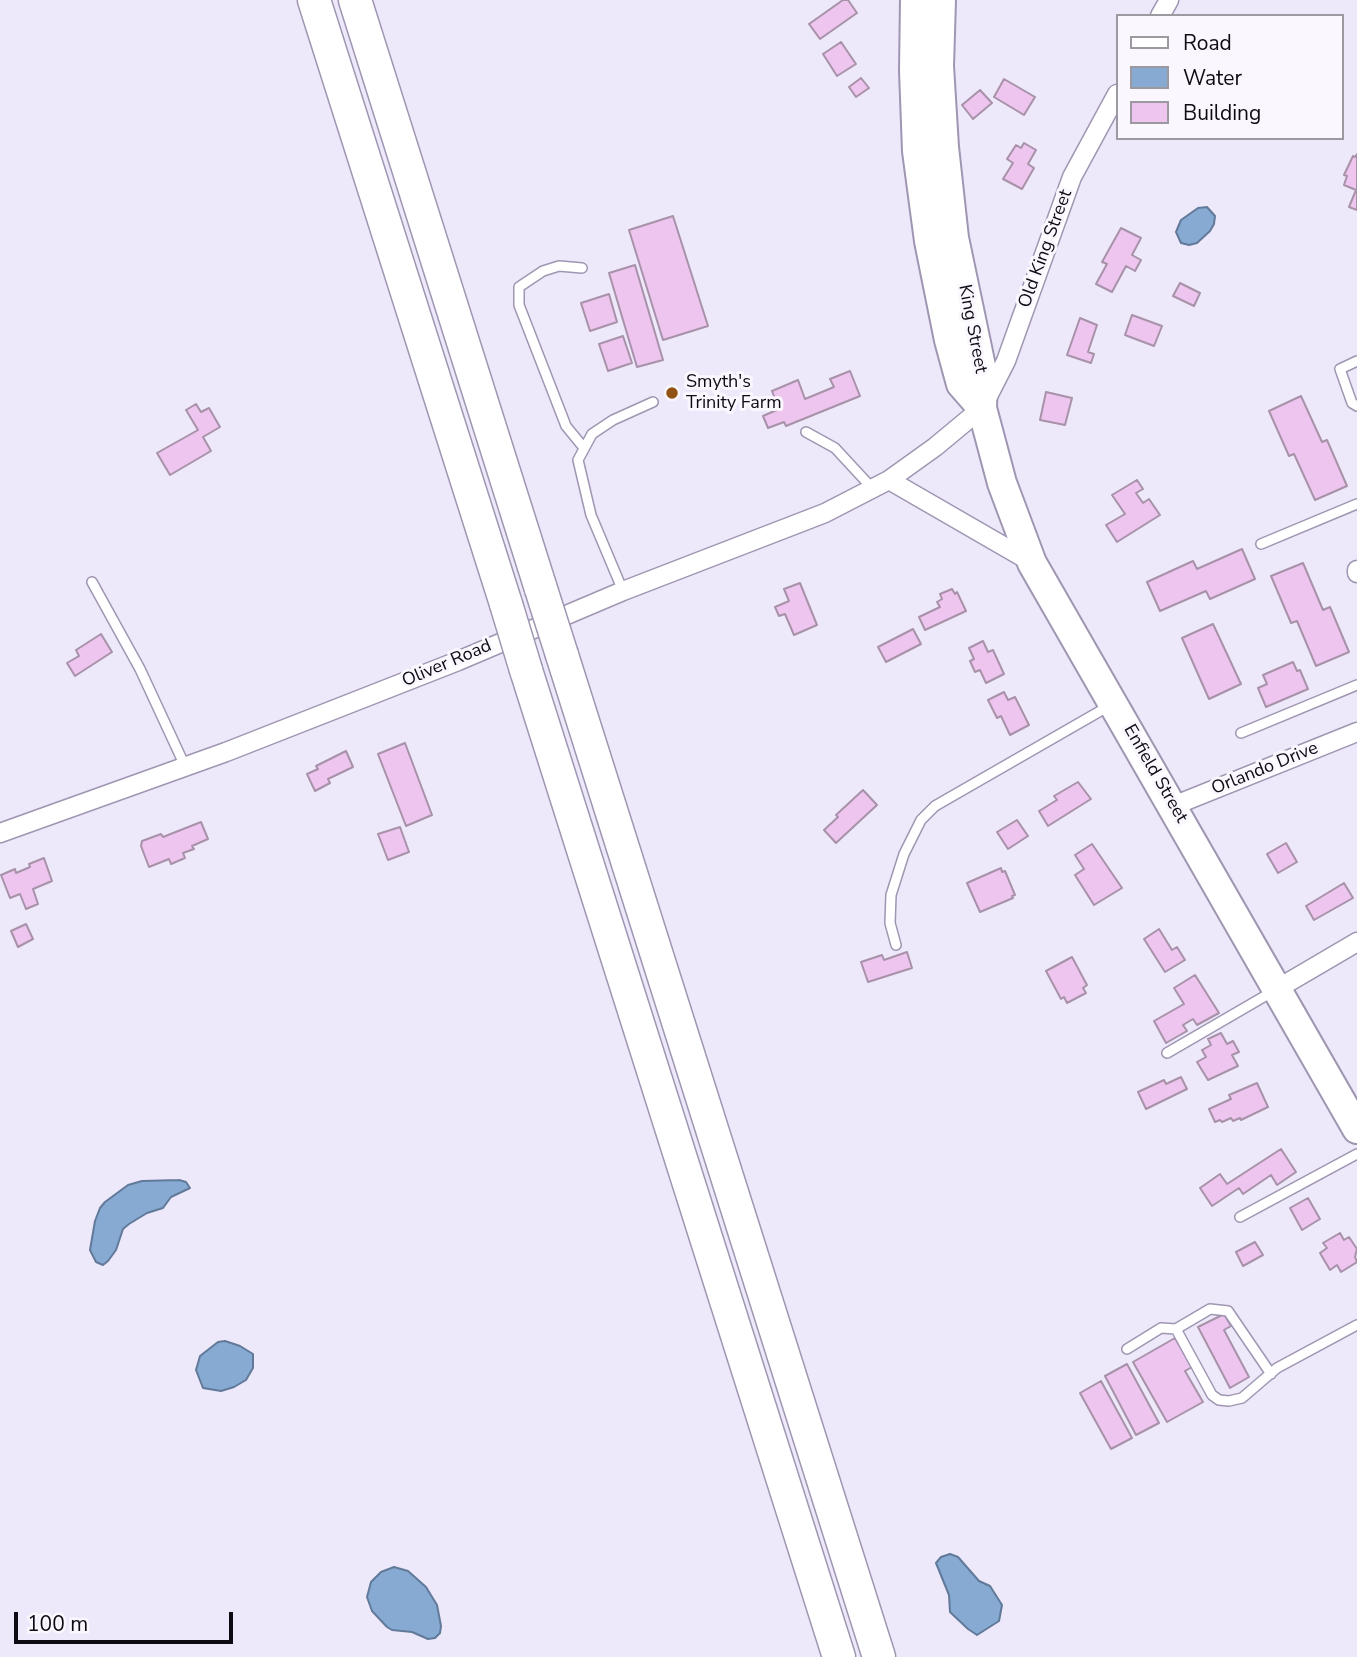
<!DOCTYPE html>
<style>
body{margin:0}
#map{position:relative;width:1357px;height:1657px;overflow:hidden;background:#eee8fb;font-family:"Nunito Sans",sans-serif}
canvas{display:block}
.legend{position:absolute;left:1116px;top:14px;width:228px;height:126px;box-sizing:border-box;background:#faf8fe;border:2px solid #9c99a1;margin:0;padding:9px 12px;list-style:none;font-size:21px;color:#0f0b15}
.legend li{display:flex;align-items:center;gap:14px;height:35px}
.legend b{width:35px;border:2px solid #9c99a1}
.scale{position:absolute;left:14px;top:1612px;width:219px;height:32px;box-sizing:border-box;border:4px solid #0f0b15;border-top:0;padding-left:9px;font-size:21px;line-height:24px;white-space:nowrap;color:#0f0b15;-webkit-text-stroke:5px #faf8fe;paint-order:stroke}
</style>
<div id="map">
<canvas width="1357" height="1657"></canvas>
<ul class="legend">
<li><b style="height:9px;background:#fff"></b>Road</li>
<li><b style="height:19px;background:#86aad2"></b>Water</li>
<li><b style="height:19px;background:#edc5ef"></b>Building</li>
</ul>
<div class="scale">100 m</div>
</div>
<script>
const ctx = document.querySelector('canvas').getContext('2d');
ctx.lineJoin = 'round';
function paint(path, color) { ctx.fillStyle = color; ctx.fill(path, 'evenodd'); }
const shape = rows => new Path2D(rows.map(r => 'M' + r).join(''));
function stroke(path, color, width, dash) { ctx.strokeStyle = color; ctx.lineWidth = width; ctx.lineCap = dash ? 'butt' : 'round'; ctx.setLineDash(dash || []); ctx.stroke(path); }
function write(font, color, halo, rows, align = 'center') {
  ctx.font = font + ' "Nunito Sans",sans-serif'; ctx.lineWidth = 6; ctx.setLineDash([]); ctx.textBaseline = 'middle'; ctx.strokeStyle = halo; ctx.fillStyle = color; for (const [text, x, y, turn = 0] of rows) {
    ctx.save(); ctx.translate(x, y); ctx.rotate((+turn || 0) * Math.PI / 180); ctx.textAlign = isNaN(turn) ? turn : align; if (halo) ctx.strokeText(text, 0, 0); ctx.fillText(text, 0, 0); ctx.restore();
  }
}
const water = shape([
 [1207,207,1215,216,1214,224,1210,231,1197,243,1189,245,1181,243,1176,232,1181,220,1198,208,1207,207],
 [179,1180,186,1182,190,1188,171,1197,163,1208,147,1213,129,1224,123,1229,116,1250,108,1261,103,1265,96,1262,90,1250,95,1221,100,1208,105,1202,128,1185,142,1181,179,1180],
 [225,1341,240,1346,253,1354,253,1368,246,1380,234,1387,221,1391,203,1388,196,1370,200,1356,218,1342,225,1341],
 [950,1554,958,1557,979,1581,990,1586,1002,1605,999,1621,977,1635,968,1629,950,1612,949,1595,936,1563,941,1557,950,1554],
 [394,1567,408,1571,426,1587,437,1605,441,1626,440,1633,435,1638,428,1639,412,1632,392,1630,387,1627,372,1611,367,1597,371,1582,381,1572,394,1567]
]);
paint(water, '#86aad2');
stroke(water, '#627a99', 2);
const building = shape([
 [843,0,848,0,857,13,820,39,809,24,843,0],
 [841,42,856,64,837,76,823,54,841,42],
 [861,78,869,88,856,97,849,87,861,78],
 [1004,79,1035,97,1024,115,994,97,1004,79],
 [980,90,992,103,973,119,962,105,980,90],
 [1024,143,1036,150,1028,164,1034,168,1022,189,1003,179,1013,163,1007,159,1016,145,1021,148,1024,143],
 [1357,154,1357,210,1349,207,1356,190,1344,185,1347,176,1344,175,1353,156,1355,157,1357,154],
 [673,216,708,326,663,340,629,230,673,216],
 [1121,228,1141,238,1132,255,1141,260,1135,271,1126,266,1112,292,1096,284,1107,264,1102,262,1121,228],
 [635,265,663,360,637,367,609,273,635,265],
 [1180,283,1200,293,1194,306,1173,296,1180,283],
 [609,294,617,322,590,331,581,303,609,294],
 [1132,315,1162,326,1154,346,1125,335,1132,315],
 [1080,318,1097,325,1088,352,1094,354,1091,363,1067,355,1080,318],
 [623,336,632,363,608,371,599,344,623,336],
 [850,371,860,396,786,426,784,422,768,428,763,416,779,409,772,391,798,380,805,399,834,387,830,379,850,371],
 [1046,392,1072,398,1065,425,1040,420,1046,392],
 [1301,396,1322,442,1327,440,1347,486,1315,500,1294,454,1289,456,1269,411,1301,396],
 [196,404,201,412,209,408,220,427,203,437,211,451,170,475,157,453,198,430,186,410,196,404],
 [1137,480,1143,489,1136,493,1143,503,1149,499,1160,515,1117,542,1106,525,1125,514,1112,495,1137,480],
 [1242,549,1255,579,1210,599,1206,591,1160,611,1147,582,1193,561,1197,569,1242,549],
 [1303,563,1323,610,1330,607,1349,652,1316,666,1297,621,1291,623,1271,576,1303,563],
 [800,583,817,625,794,635,785,614,779,616,775,607,789,601,784,589,800,583],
 [952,589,955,594,957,592,966,611,925,630,919,617,940,607,937,602,942,599,940,594,952,589],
 [1213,624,1241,684,1209,699,1182,638,1213,624],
 [913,629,921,644,886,662,878,647,913,629],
 [101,634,112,652,75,676,67,663,79,656,76,650,101,634],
 [983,641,988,652,993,650,1004,674,986,683,980,670,975,672,970,661,974,659,969,648,983,641],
 [1293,662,1297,671,1300,670,1308,689,1266,707,1258,688,1267,684,1263,675,1293,662],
 [1004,692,1008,700,1015,697,1029,725,1010,735,1001,716,997,718,988,700,1004,692],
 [405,743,432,815,406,826,378,754,405,743],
 [346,751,353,767,328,779,330,783,315,791,307,774,318,769,316,766,346,751],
 [1078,782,1091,799,1048,826,1039,811,1057,800,1054,796,1078,782],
 [863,790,877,805,836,843,824,830,838,817,836,815,863,790],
 [1017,820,1028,836,1008,849,997,832,1017,820],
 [201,822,208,839,192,846,194,849,183,853,185,858,171,864,169,859,149,867,141,846,142,841,161,834,163,837,201,822],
 [400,827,409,852,388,860,378,834,400,827],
 [1286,843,1297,862,1278,873,1267,854,1286,843],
 [1092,844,1122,888,1094,905,1075,875,1084,869,1075,855,1092,844],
 [44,858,52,881,33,889,38,904,26,909,20,894,10,898,1,875,15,869,16,873,30,867,29,864,44,858],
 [1001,868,1002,872,1005,871,1015,895,1012,896,1013,898,980,912,967,883,1001,868],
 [1344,883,1353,898,1314,920,1306,906,1344,883],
 [26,924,33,939,18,947,11,931,26,924],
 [1159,929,1172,950,1177,947,1185,960,1165,972,1144,939,1159,929],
 [907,952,912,968,868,982,861,962,882,955,884,960,907,952],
 [1072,957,1087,985,1083,988,1086,993,1067,1003,1064,997,1061,999,1046,971,1072,957],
 [1195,975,1219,1013,1197,1025,1193,1019,1183,1025,1187,1031,1166,1043,1154,1021,1184,1004,1174,988,1195,975],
 [1221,1033,1227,1044,1233,1041,1239,1052,1232,1055,1238,1066,1208,1080,1197,1062,1206,1057,1202,1050,1211,1045,1208,1039,1221,1033],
 [1181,1077,1187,1089,1146,1109,1138,1092,1164,1080,1166,1084,1181,1077],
 [1257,1083,1268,1107,1241,1120,1240,1118,1233,1121,1231,1118,1222,1122,1220,1120,1215,1122,1209,1109,1231,1099,1229,1095,1257,1083],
 [1281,1149,1296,1172,1277,1185,1271,1175,1243,1194,1239,1188,1212,1206,1200,1188,1220,1174,1227,1184,1281,1149],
 [1308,1198,1320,1219,1302,1230,1290,1208,1308,1198],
 [1340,1233,1344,1240,1349,1237,1357,1249,1355,1257,1357,1262,1341,1272,1337,1265,1330,1270,1320,1253,1327,1248,1323,1243,1340,1233],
 [1255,1242,1263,1255,1243,1266,1236,1252,1255,1242],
 [1224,1314,1231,1326,1224,1330,1249,1377,1230,1388,1198,1327,1224,1314],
 [1175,1338,1192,1367,1185,1371,1203,1402,1167,1422,1133,1362,1175,1338],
 [1127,1364,1159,1423,1136,1435,1105,1376,1127,1364],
 [1101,1381,1132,1438,1111,1449,1080,1393,1101,1381]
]);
paint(building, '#edc5ef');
stroke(building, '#a892a9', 2);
const service = shape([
 [582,268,559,266,543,271,519,287,519,305,566,426,584,448],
 [1357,361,1340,369,1352,403,1357,406],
 [806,432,835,448,872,488],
 [1261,544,1357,504],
 [92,582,140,669,185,766],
 [623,591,591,515,578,460,592,434,613,420,653,402],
 [1241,733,1357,685],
 [896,945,890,923,891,895,904,854,921,820,935,806,1109,706],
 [1167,1053,1272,992],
 [1240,1217,1357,1154],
 [1176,1329,1212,1395,1219,1400,1229,1401,1242,1398,1277,1368,1357,1325],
 [1127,1349,1161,1328,1176,1329,1210,1309,1228,1311,1271,1374]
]);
const minor = shape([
 [1160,16,1169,0],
 [889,480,1031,562],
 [1357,570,1357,573],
 [1173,806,1357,732],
 [0,833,226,752,458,661,623,591,825,513,889,480,935,447,982,408,1006,361,1072,177,1117,94],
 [1277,989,1357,942]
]);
const primary = shape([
 [915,0,914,71,917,151,929,241,949,340,961,384,982,408],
 [941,0,939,66,944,147,954,238,983,376,982,408,1002,483,1032,563,1357,1129]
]);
const motorway = shape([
 [314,0,506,604],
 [355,0,541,589],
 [562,655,879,1657],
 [526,670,839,1657]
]);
stroke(service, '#9f96b2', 12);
stroke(minor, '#9f96b2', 21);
stroke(primary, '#9f96b2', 32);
stroke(motorway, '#9f96b2', 35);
stroke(service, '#fff', 9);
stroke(minor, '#fff', 18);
stroke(primary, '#fff', 28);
stroke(motorway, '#fff', 32);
const motorwayBridge = shape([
 [541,589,562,655],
 [506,604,526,670]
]);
stroke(motorwayBridge, '#9f96b2', 35, []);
stroke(motorwayBridge, '#fff', 32);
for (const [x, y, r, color] of [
 [672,393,7,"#905315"]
]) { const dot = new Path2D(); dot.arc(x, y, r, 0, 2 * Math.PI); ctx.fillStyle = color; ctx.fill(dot); stroke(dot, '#faf8fe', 2.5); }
write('18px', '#0f0b15', '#faf8fe', [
 ["Old King Street",1046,249,-70],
 ["King Street",972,329,79],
 ["Oliver Road",447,664,-23],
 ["Orlando Drive",1265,769,-22],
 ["Enfield Street",1155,774,60]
]);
write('18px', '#0f0b15', '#faf8fe', [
 ["Smyth's",686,383],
 ["Trinity Farm",686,404]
], 'left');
</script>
